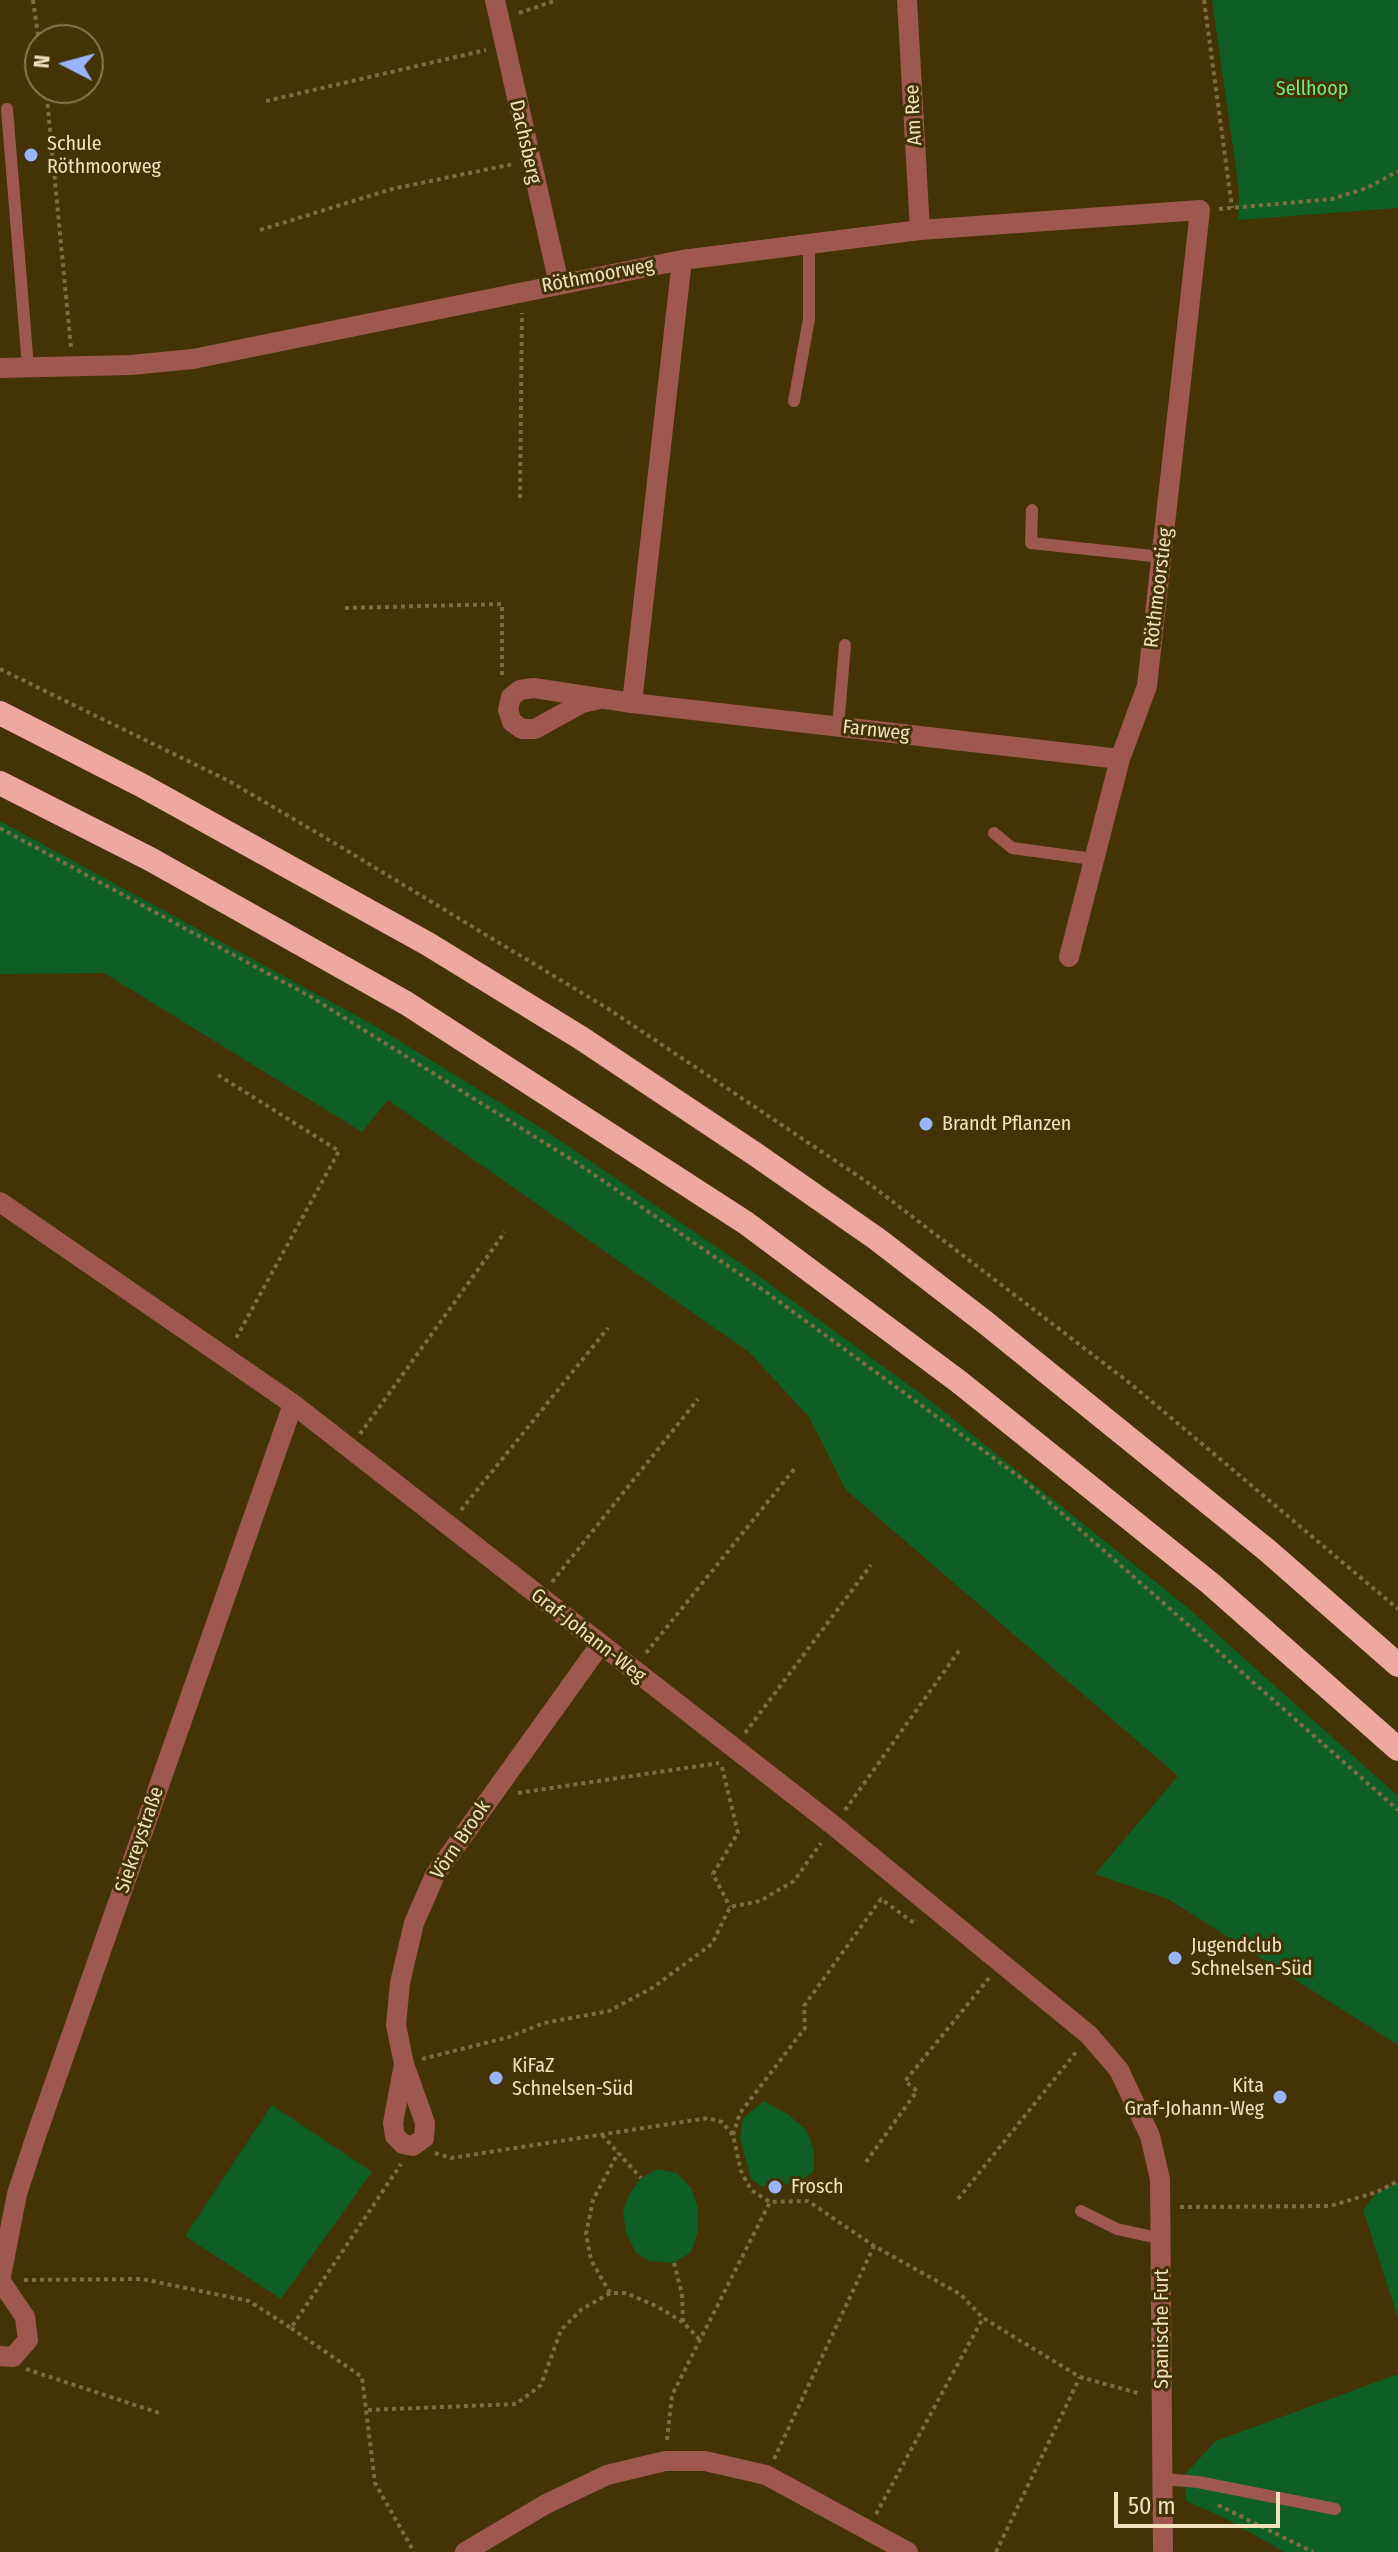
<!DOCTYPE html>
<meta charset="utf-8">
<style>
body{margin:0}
#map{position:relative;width:1398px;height:2552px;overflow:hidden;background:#433306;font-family:"Fira Sans Condensed",sans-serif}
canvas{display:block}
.north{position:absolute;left:24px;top:24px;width:80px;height:80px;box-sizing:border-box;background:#433306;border:2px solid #89794f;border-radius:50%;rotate:276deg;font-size:22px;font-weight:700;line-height:32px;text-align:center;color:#f1e1bc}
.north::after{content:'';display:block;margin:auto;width:28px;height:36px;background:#99b5fd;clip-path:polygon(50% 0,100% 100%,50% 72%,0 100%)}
.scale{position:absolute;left:1114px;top:2492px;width:166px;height:36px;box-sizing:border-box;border:4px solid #f1e1bc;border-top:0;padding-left:10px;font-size:24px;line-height:28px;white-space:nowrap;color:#f1e1bc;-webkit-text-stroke:6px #433306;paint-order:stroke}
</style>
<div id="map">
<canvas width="1398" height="2552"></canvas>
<div class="north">N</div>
<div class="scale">50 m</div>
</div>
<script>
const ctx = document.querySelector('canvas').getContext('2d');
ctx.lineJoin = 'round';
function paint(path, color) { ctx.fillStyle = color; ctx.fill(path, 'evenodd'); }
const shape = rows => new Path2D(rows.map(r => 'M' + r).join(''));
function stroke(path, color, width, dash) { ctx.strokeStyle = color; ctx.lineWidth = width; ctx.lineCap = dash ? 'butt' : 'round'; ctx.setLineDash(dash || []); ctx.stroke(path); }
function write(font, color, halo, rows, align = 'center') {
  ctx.font = font + ' "Fira Sans Condensed",sans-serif'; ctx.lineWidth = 6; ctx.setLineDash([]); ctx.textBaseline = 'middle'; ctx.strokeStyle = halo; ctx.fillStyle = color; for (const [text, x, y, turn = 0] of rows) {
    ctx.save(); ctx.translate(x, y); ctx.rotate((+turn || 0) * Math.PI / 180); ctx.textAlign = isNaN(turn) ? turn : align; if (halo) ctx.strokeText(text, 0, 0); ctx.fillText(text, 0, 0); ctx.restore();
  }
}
paint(shape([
 [1212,0,1398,0,1398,208,1238,220,1239,189],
 [0,821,377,1027,546,1131,752,1271,928,1399,1188,1608,1398,1796,1398,2045,1168,1899,1095,1874,1178,1776,846,1490,809,1417,749,1352,388,1100,362,1132,104,973,0,974],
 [764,2101,789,2115,807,2131,814,2151,814,2171,802,2180,774,2187,761,2186,751,2179,740,2138,743,2118],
 [272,2105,372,2172,281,2299,185,2236],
 [658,2169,677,2173,691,2188,698,2207,698,2231,691,2252,674,2263,650,2261,636,2253,626,2233,623,2210,630,2193,641,2178],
 [1398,2182,1398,2318,1363,2210,1377,2193],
 [1398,2374,1398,2552,1284,2552,1223,2517,1186,2501,1185,2474,1216,2441]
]), '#0e5e25');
stroke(shape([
 [33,0,40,49],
 [1204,0,1232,208],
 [519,13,557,0],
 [46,88,71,348],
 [266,101,486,50],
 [1219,209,1332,199,1367,188,1398,171],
 [260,230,392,189,513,164],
 [520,498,522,313],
 [345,608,502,604,502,678],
 [0,669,229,781,336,844,610,1010,867,1182,1131,1384,1398,1609],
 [0,828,311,997,577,1163,766,1292,1025,1481,1398,1810],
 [218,1075,339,1151,235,1340],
 [360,1434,505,1232],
 [461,1510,608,1328],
 [552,1582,698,1399],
 [646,1653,795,1468],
 [745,1733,871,1565],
 [722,1767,738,1833,713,1874,730,1907],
 [518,1793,719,1763],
 [845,1810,961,1648],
 [422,2059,509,2037,544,2023,609,2011,652,1988,712,1944,730,1907,760,1901,794,1881,821,1843],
 [602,2135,641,2178],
 [733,2135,740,2113,805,2028,804,2006,881,1899,914,1923,916,1920],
 [435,2153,451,2158,708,2118,722,2122,733,2135,741,2171,751,2190,770,2202,808,2201,874,2246,960,2294,983,2318,1080,2377,1141,2394],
 [866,2162,917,2091,905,2081,990,1977],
 [958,2199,1077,2051],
 [1180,2207,1330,2206,1377,2192,1398,2181],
 [674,2263,682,2294,683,2322],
 [24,2280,142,2279,249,2301,291,2328,401,2164],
 [610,2293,591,2260,586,2234,593,2200,618,2153],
 [291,2328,362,2377,375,2483,414,2552],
 [26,2369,159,2413],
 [368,2410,516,2404,541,2385,561,2330,582,2309,610,2293,626,2293,656,2306,683,2322,700,2340],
 [667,2440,672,2395,770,2202],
 [774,2459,874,2246],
 [1218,2505,1313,2552],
 [876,2514,983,2318],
 [996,2552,1080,2377]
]), '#7d6d43', 4, [4, 4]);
stroke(shape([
 [7,109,28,367],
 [794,401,809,319,809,244],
 [1032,510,1031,543,1162,557],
 [838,727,845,645],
 [994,833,1012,848,1093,859],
 [1081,2211,1117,2229,1162,2239],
 [1163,2479,1198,2482,1335,2509]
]), '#9e5850', 12);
stroke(shape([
 [495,0,559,284],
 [907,0,920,230],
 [0,368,131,365,193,359,682,260,920,230,1200,210,1147,686,1120,759,1069,957],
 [600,699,582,703,535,729,522,729,512,722,508,710,511,697,520,690,534,688,632,703,1120,759],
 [632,703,682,260],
 [0,1202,293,1404,833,1825,1089,2035,1119,2070,1150,2136,1160,2179,1163,2552],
 [404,2064,425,2123,424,2138,413,2146,403,2144,395,2136,393,2123,404,2064,396,2025,400,1983,414,1923,435,1875,600,1645],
 [0,2281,17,2194,36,2136,293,1404],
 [0,2356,13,2357,28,2340,25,2317,0,2280],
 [465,2552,546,2504,607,2475,665,2461,705,2461,766,2475,908,2552]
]), '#9e5850', 20);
stroke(shape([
 [0,713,141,785,428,944,581,1038,755,1154,877,1239,986,1323,1268,1551,1398,1665],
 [0,783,150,859,406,1003,746,1223,958,1381,1211,1584,1398,1749]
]), '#eda89f', 24);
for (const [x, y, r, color] of [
 [31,155,8,"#99b5fd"],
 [926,1124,8,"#99b5fd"],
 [1175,1958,8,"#99b5fd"],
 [496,2078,8,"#99b5fd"],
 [1280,2097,8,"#99b5fd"],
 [775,2187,8,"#99b5fd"]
]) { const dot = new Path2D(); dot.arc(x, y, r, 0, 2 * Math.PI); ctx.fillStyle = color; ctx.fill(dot); stroke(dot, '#433306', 3); }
write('20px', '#70ec87', '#433306', [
 ["Sellhoop",1312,89]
]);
write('20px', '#f1e1bc', '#433306', [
 ["Am Ree",914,115,-93],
 ["Dachsberg",525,142,77],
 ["Röthmoorweg",598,276,-11],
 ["Röthmoorstieg",1159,588,-83],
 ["Farnweg",876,731,6],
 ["Graf-Johann-Weg",588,1636,38],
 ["Siekreystraße",140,1840,-71],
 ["Vörn Brook",461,1840,-56],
 ["Spanische Furt",1162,2329,-90]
]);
write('20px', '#f1e1bc', '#433306', [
 ["Schule",47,144],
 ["Röthmoorweg",47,167],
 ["Brandt Pflanzen",942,1124],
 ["Jugendclub",1191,1946],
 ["Schnelsen-Süd",1191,1969],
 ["KiFaZ",512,2066],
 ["Schnelsen-Süd",512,2089],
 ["Kita",1264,2086,"right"],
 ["Graf-Johann-Weg",1264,2109,"right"],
 ["Frosch",791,2187]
], 'left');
</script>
